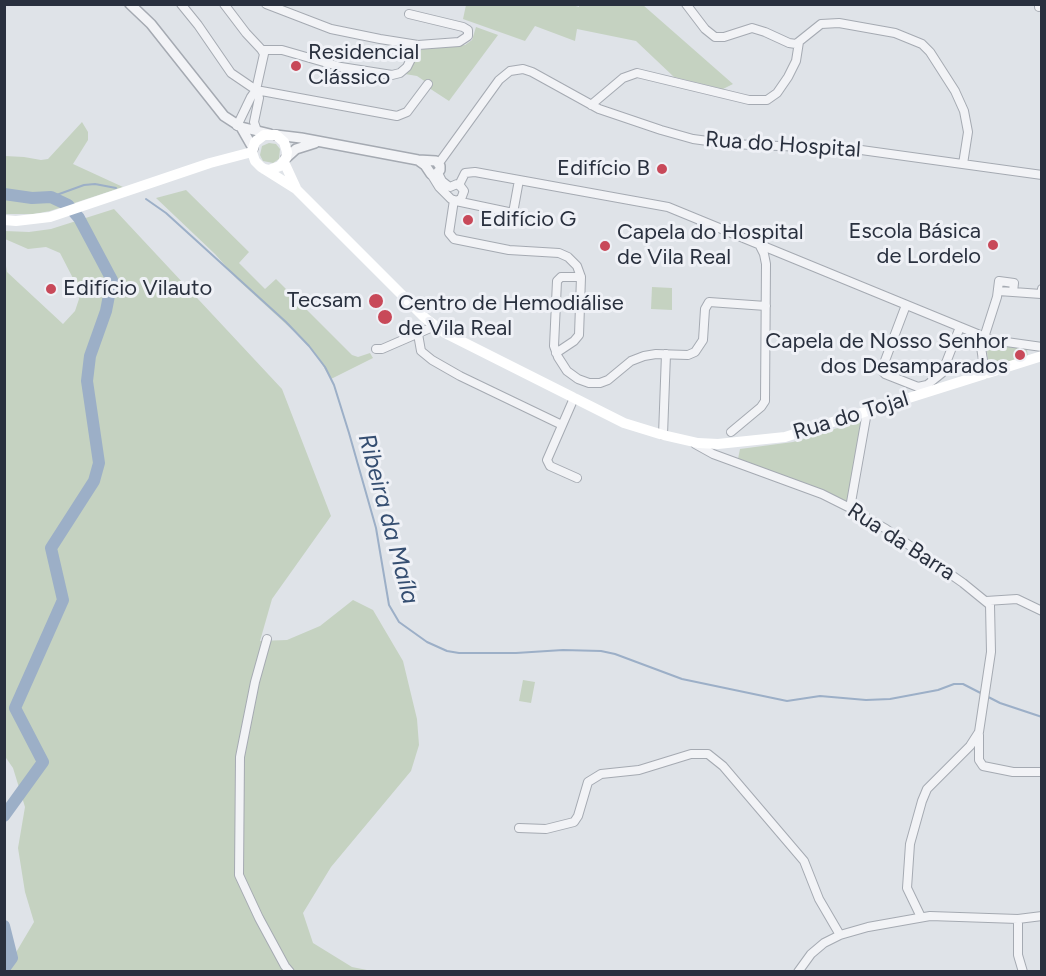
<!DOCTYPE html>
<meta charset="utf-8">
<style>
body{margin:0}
#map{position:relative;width:1046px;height:976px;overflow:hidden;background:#dfe3e8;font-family:Figtree,sans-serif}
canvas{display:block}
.frame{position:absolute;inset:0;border:6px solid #29303e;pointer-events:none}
</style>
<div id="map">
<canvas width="1046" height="976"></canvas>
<div class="frame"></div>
</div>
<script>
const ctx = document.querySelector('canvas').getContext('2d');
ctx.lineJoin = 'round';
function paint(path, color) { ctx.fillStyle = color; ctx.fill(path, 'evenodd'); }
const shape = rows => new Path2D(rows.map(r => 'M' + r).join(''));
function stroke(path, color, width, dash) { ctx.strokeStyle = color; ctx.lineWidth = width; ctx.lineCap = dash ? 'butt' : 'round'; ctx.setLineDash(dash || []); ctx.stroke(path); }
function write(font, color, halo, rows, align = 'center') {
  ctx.font = font + ' Figtree,sans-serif'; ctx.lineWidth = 6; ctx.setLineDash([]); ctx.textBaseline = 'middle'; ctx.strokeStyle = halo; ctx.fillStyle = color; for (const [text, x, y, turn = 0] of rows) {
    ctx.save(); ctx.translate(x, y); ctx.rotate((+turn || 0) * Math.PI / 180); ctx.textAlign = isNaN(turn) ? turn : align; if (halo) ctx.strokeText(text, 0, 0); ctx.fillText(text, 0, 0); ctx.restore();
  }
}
paint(shape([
 [569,4,579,7,579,4,643,5,733,84,723,89,674,77,636,41,577,29,575,41,535,26,525,41,463,19,466,5],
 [476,27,498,35,449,101,429,88,426,82,417,76,405,74,418,53,423,48,465,45,472,40],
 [82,122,88,132,88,140,73,164,123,187,50,211,34,214,5,214,5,156,24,157,41,160,48,159],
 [269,143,276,144,280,149,279,159,273,163,263,161,260,155,262,146],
 [186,190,249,252,239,263,265,289,276,279,352,355,358,357,370,353,373,358,331,379,317,356,299,336,237,279,215,254,156,198],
 [114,209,282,389,331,516,272,599,260,641,287,640,320,626,353,600,373,610,403,661,417,719,419,745,411,771,331,867,303,913,313,943,352,967,372,971,5,971,34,922,25,892,18,848,25,807,13,768,4,755,4,254,7,272,63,324,75,311,79,299,78,288,60,253,46,247,28,249,5,239,5,231,29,232,51,229],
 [652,287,672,288,672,310,651,309],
 [994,345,1027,349,1028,358,994,367,988,363,987,351,988,347],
 [863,420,847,503,822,490,738,459,740,449,793,442],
 [523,680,535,682,531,703,519,701]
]), '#c5d2c1');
stroke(shape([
 [51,197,84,185,95,184,116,188],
 [146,199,166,213,286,322,309,346,325,367,334,385,349,433,376,528,389,605,399,622,427,642,447,651,459,653,516,653,563,650,601,651,615,654,682,679,787,701,820,696,866,700,890,699,938,690,954,684,963,684,1000,703,1042,717]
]), '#9cafc7', 2);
stroke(shape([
 [4,194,32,198,51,197,68,205,79,218,112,280,106,311,90,356,87,381,99,463,94,481,51,548,63,600,15,708,43,762,4,816],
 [4,926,12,958,4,969]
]), '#9cafc7', 12);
const minor = shape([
 [181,4,198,25,231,73,256,90,397,116,407,112,428,84],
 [224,4,246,33,261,49,264,54,256,90,259,98,254,122,257,131],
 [266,4,331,29,380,39,418,45,459,42,468,36,468,30,463,27,409,14],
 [686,4,705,29,715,37,724,37,752,28,765,32,789,43,796,44,821,24,839,23,895,33,922,44,930,52,955,91,964,111,968,132,963,164],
 [1039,4,1039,7],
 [262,50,282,50,341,67,392,75,400,73,407,67,418,45],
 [591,105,623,78,637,73,749,100,767,100,777,93,788,77,796,61,799,42],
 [237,126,251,97,256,90],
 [439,163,499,80,510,71,523,69,532,72,599,109,661,130,693,139,730,144,854,149,1042,175],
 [431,174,439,187,451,199,456,201,461,199,464,191,461,187,457,184,450,187,447,185,442,181,438,173],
 [459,185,465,173,475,172,668,207,992,340,1042,347],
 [454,200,449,233,454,239,509,250,559,253,568,257,577,266,581,277,579,335,574,341,556,353],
 [456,201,513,213,519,180],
 [581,277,561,277,557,281,554,346,558,357,567,371,578,379,589,383,600,383,608,380,631,361,644,356,656,354,688,355,695,352,703,340,705,309,709,302,766,306],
 [1013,292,1041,294,1042,289],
 [906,305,883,366,882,371,885,374,918,387,927,385,942,373,960,327],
 [418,334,421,351,432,360,460,376,562,425],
 [376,349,382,349,435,326],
 [985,374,981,347,997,297,999,281,1014,283,1013,292,998,291],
 [574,398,547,460,550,466,577,478],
 [731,432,761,407,765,401,766,264,764,254,759,244],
 [663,435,666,354],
 [695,444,713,454,822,494,850,508,886,529,963,583,990,605,991,652,979,732,970,746,927,789,922,801,910,844,907,888,921,917],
 [850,508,867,412],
 [986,601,1017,599,1042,611],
 [267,639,255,682,240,757,239,875,259,918,285,966,290,972],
 [979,735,979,760,983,766,1013,772,1042,772],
 [519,828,546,829,574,822,578,816,588,782,601,774,639,770,691,754,708,754,723,766,804,861,819,899,840,935],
 [1018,919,1018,955,1023,972],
 [798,972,811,954,824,943,840,935,868,927,930,916,1018,919,1042,916]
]);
const tertiary = shape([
 [130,4,151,24,224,116,241,127,270,134],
 [241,127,253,148],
 [276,135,301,138,418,160,436,161,440,166,440,170,436,174,431,174,425,165,418,160],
 [286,158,296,149,315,143]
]);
stroke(minor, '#a5aab2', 10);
stroke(tertiary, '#a5aab2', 12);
stroke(minor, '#f2f3f6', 8);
stroke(tertiary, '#f2f3f6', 9);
stroke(shape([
 [284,162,296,188],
 [264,169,269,170,280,166,286,158,287,152,284,142,276,135,264,135,255,142,252,152,255,161,261,167,296,189,425,318,445,333,624,423,663,435,698,443,718,444,785,437,1042,356],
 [4,220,16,221,50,217,210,163,252,152]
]), '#fff', 10);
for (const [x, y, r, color] of [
 [296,66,6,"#c84959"],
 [662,169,6,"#c84959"],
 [468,220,6,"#c84959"],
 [993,245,6,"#c84959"],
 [605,246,6,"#c84959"],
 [51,289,6,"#c84959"],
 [376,301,8,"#c84959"],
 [385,317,8,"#c84959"],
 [1020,355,6,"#c84959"]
]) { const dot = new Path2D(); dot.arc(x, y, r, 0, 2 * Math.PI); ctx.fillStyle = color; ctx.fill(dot); stroke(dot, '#eff1f6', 2); }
write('22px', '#29303e', '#eff1f6', [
 ["Residencial",308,53],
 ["Clássico",308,78],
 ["Edifício B",650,169,"right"],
 ["Edifício G",480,220],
 ["Escola Básica",981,232,"right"],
 ["de Lordelo",981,257,"right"],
 ["Capela do Hospital",617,233],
 ["de Vila Real",617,258],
 ["Edifício Vilauto",63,289],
 ["Tecsam",362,301,"right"],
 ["Centro de Hemodiálise",398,304],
 ["de Vila Real",398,329],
 ["Capela de Nosso Senhor",1008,342,"right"],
 ["dos Desamparados",1008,367,"right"]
], 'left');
write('22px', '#29303e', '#eff1f6', [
 ["Rua do Hospital",783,145,4],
 ["Rua do Tojal",851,416,-17],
 ["Rua da Barra",901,542,33]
]);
write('italic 24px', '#354e71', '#eff1f6', [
 ["Ribeira da Maíla",388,519,75]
]);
</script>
